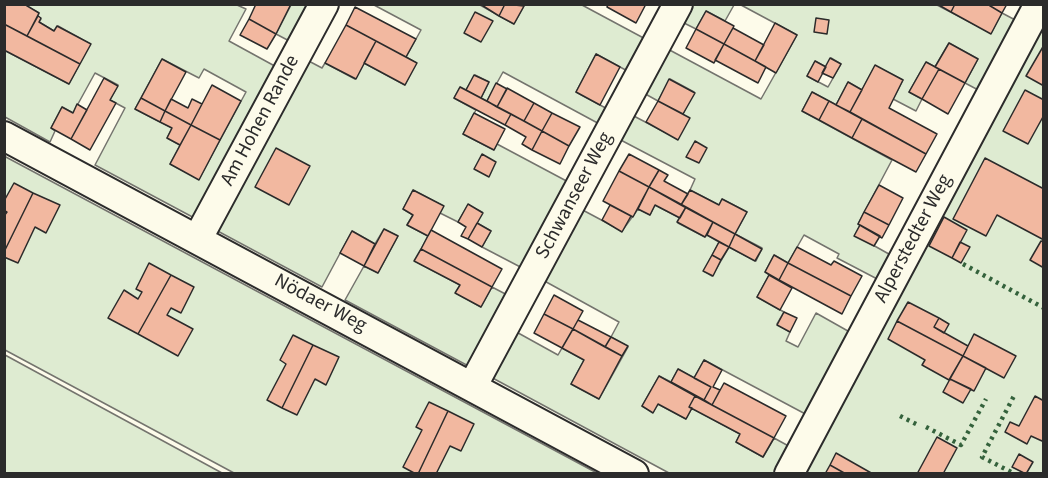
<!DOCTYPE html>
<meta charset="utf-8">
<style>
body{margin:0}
#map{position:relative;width:1048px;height:478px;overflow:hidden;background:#fdfbea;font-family:"Source Sans 3",sans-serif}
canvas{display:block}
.frame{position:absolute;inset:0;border:6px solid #2b2b2b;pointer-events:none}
</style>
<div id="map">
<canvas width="1048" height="478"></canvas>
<div class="frame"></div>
</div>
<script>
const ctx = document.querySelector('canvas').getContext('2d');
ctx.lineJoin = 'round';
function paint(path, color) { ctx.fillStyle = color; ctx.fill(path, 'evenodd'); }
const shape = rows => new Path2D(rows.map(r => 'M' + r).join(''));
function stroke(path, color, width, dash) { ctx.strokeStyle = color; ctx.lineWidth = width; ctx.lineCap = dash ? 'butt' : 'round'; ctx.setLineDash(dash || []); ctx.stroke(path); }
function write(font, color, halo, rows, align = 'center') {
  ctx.font = font + ' "Source Sans 3",sans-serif'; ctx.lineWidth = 4.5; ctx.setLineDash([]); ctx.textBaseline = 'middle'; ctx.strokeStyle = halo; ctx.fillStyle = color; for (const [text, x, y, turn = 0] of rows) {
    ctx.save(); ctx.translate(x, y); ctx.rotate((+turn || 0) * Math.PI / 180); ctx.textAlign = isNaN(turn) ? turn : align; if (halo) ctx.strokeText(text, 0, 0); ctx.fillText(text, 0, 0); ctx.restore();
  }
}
const green = shape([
 [24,5,237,5,246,9,229,41,282,70,200,221,95,165,125,108,110,100,118,85,95,73,73,113,62,107,51,128,55,131,50,142,5,117,4,50,69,84,90,44,58,26,54,31,39,22,41,19,38,16,39,13,24,5],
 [162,59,199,78,204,69,246,92,199,179,170,164,180,145,167,138,172,128,135,109,162,59],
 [291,5,307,5,314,9,295,44,276,34,291,5],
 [374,5,480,5,514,24,524,6,522,5,582,5,651,42,633,74,596,54,576,92,613,112,605,127,503,72,487,101,481,98,489,82,475,75,466,90,460,87,454,98,476,110,463,134,494,150,497,144,574,185,528,271,482,247,491,231,477,223,482,212,468,205,458,222,440,213,443,206,413,190,403,209,413,215,407,225,428,236,415,261,460,285,456,293,481,307,492,287,513,298,474,369,345,300,364,266,378,273,398,236,384,229,375,244,352,231,322,287,212,228,303,58,322,68,325,63,355,79,364,63,405,85,416,63,406,57,421,30,374,5],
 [686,5,734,5,725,21,706,11,696,29,678,20,686,5],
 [741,5,937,5,991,33,1002,13,1021,23,984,93,965,83,978,59,949,43,935,67,926,62,909,92,922,99,916,111,893,99,903,80,875,66,862,90,848,82,836,105,812,92,802,111,892,160,858,224,860,225,855,235,896,258,883,282,837,258,839,254,804,235,788,263,774,255,765,272,769,275,757,297,784,312,777,324,790,332,786,341,798,347,816,313,855,335,811,417,704,360,694,378,678,369,671,382,659,376,642,406,653,412,658,404,686,419,692,408,740,434,736,442,763,457,774,438,794,449,780,473,669,473,487,375,511,329,558,355,562,348,584,360,571,384,599,399,628,347,611,337,619,322,539,278,577,207,622,231,638,209,650,215,655,205,680,218,678,223,705,237,707,235,719,242,704,271,712,276,729,247,756,261,762,248,735,234,747,212,722,199,719,205,690,190,695,179,615,137,628,113,678,139,683,114,694,92,670,79,658,101,640,91,664,47,761,99,797,35,741,5],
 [831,58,841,64,828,87,807,76,815,61,826,67,831,58],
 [1043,15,1043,473,798,473,1043,15],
 [4,156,597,473,234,473,5,350,4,156],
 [4,355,5,355,222,473,5,473,4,355]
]);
paint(green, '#deebd1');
stroke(green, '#74746e', 1.5);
const building = shape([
 [4,4,24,4,39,13,27,36,4,24,4,4],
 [256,4,291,4,276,34,249,19,256,4],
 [480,4,505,4,499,16,480,4],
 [505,4,524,6,514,24,499,16,505,4],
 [608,4,646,4,636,23,607,7,608,4],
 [937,4,955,4,951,12,937,4],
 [955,4,987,4,1002,13,991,34,951,12,955,4],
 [987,4,1007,4,1002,13,987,4],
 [355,7,416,39,406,57,346,25,355,7],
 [706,11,734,26,724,44,696,29,706,11],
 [475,12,493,21,481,42,464,33,475,12],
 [38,16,41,18,39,22,54,31,57,26,91,44,80,64,27,36,38,16],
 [816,18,829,20,827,34,814,32,816,18],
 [249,19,276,34,267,49,240,35,249,19],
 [775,23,797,35,776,73,755,61,775,23],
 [4,24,80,64,69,84,4,50,4,24],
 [346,25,376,41,356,79,325,63,346,25],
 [733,28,764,45,755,61,724,44,733,28],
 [696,29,724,44,714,63,686,48,696,29],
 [376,41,417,63,405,85,364,63,376,41],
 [949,43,978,59,965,83,935,67,949,43],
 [724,44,766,67,758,83,715,60,724,44],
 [1044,45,1044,86,1026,76,1044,45],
 [596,54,620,67,600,105,576,92,596,54],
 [830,58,841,64,833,78,822,73,830,58],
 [162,59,186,72,165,111,141,98,162,59],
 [815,61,826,67,818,82,807,76,815,61],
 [926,62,939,69,922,99,909,92,926,62],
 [875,65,903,80,889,108,937,134,926,154,850,112,875,65],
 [939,69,965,83,948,114,922,99,939,69],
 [474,75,489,82,481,98,466,90,474,75],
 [104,78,118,86,110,100,116,103,90,150,71,139,104,78],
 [669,79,695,93,683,114,658,101,669,79],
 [848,82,862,90,850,112,836,105,848,82],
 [496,83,507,89,497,107,487,101,496,83],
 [212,85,241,101,220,140,191,125,212,85],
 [460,87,511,114,505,125,454,98,460,87],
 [507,88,534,103,524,121,497,107,507,88],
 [1025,90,1044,100,1044,115,1028,144,1003,131,1025,90],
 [812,92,829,101,819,120,802,111,812,92],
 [141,98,165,111,160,122,135,109,141,98],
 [171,99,188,108,192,99,202,104,191,125,165,111,171,99],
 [658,101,690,118,678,140,646,122,658,101],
 [829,101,862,119,852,138,819,120,829,101],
 [534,103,552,113,542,131,524,121,534,103],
 [77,104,87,110,71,139,51,128,62,107,73,113,77,104],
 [165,111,191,125,180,145,167,138,172,128,160,122,165,111],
 [474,113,505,129,494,150,463,134,474,113],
 [552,113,580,127,569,146,542,131,552,113],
 [511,114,542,131,532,150,522,144,526,137,505,125,511,114],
 [862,119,926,154,916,172,852,138,862,119],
 [191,125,220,140,199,180,170,164,191,125],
 [542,131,569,146,560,164,532,150,542,131],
 [695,141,707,148,699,163,686,157,695,141],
 [276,148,310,166,289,205,255,187,276,148],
 [482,154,496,162,489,177,474,169,482,154],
 [629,154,659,170,649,187,619,171,629,154],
 [985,158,1044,189,1044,240,997,215,986,236,953,219,985,158],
 [659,170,668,175,664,181,688,194,681,205,649,187,659,170],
 [619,171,649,187,633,217,603,201,619,171],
 [14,183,33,193,4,252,4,216,7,212,4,210,4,201,14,183],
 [879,185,903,198,889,225,864,212,879,185],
 [649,187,686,207,680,218,655,205,650,215,638,209,649,187],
 [413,190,444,206,428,236,407,225,413,215,403,209,413,190],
 [690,190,719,205,722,199,747,212,735,234,681,205,690,190],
 [33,193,60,205,46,233,35,227,18,263,4,257,4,252,33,193],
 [468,204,483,213,468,239,461,236,466,227,458,222,468,204],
 [610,205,631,216,622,232,602,220,610,205],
 [686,207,713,222,705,237,677,222,686,207],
 [864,212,889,225,882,238,858,224,864,212],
 [944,217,967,230,952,258,929,246,944,217],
 [713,222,735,234,729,247,707,235,713,222],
 [477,223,491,231,482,247,468,239,477,223],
 [860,225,880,236,874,246,854,236,860,225],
 [384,229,398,236,378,273,364,266,384,229],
 [431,230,502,269,492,287,421,249,431,230],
 [352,231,375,244,364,266,340,253,352,231],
 [735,234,762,249,755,261,729,247,735,234],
 [1041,241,1044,242,1044,268,1030,260,1041,241],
 [719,242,729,247,721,260,712,255,719,242],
 [960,242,970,247,961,263,952,258,960,242],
 [797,247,831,265,834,261,862,276,851,296,788,263,797,247],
 [421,249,492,287,481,307,455,293,460,285,414,261,421,249],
 [712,255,721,260,713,276,703,271,712,255],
 [774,255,788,263,779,280,765,272,774,255],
 [149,263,171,275,138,334,108,318,124,290,138,299,142,292,136,289,149,263],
 [788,263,851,296,842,314,779,280,788,263],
 [171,275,194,287,181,313,171,308,167,315,193,329,178,356,138,334,171,275],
 [769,275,792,288,780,310,757,297,769,275],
 [554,295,583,311,573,329,544,314,554,295],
 [908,302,939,318,934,327,968,346,963,356,897,321,908,302],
 [784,312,797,318,790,332,777,325,784,312],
 [544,314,573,329,562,348,534,333,544,314],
 [939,318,949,324,944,333,934,327,939,318],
 [578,320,611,337,605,347,573,329,578,320],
 [897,321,963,356,949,380,922,365,925,360,888,339,897,321],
 [573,329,622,356,599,399,571,384,584,360,562,348,573,329],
 [974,334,1016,356,1004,378,963,356,974,334],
 [293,335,313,345,282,408,267,400,286,364,280,360,293,335],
 [611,337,628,346,622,356,605,347,611,337],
 [313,345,339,357,326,385,315,379,297,415,282,408,313,345],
 [963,356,986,368,974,391,950,379,963,356],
 [704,360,722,370,713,387,720,390,712,405,704,400,711,387,694,378,704,360],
 [678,369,711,387,704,400,671,382,678,369],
 [659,376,695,396,689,407,692,408,686,419,658,404,653,413,642,406,659,376],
 [950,379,971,389,963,403,943,392,950,379],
 [724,383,786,416,774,438,712,405,724,383],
 [695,396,774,438,763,457,736,442,740,434,689,407,695,396],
 [1035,396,1044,401,1044,438,1042,441,1031,436,1027,444,1005,432,1010,422,1019,426,1035,396],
 [429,402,448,411,418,474,416,474,403,467,422,430,416,427,429,402],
 [448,411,474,424,461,451,450,446,436,474,418,474,448,411],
 [937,437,957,448,943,474,917,474,937,437],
 [836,453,873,474,846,474,830,465,836,453],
 [1019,454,1033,462,1026,474,1012,467,1019,454],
 [830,465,846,474,825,474,830,465]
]);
paint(building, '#f2b8a0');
stroke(building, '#2b2b2b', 1.5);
const minor = shape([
 [4,136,634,474],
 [198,238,324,4],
 [472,387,678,4],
 [789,474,1039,4]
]);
stroke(minor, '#2b2b2b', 32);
stroke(minor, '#fdfbea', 28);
stroke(shape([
 [963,264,1044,308],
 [900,416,920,426],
 [926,427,961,445,986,399],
 [1011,472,982,457,1015,394]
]), '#34623c', 4.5, [3, 4.5]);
write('20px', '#2b2b2b', '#fdfbea', [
 ["Am Hohen Rande",261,121,-62],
 ["Schwanseer Weg",575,196,-62],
 ["Alperstedter Weg",914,239,-62],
 ["Nödaer Weg",320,304,28]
]);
</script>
